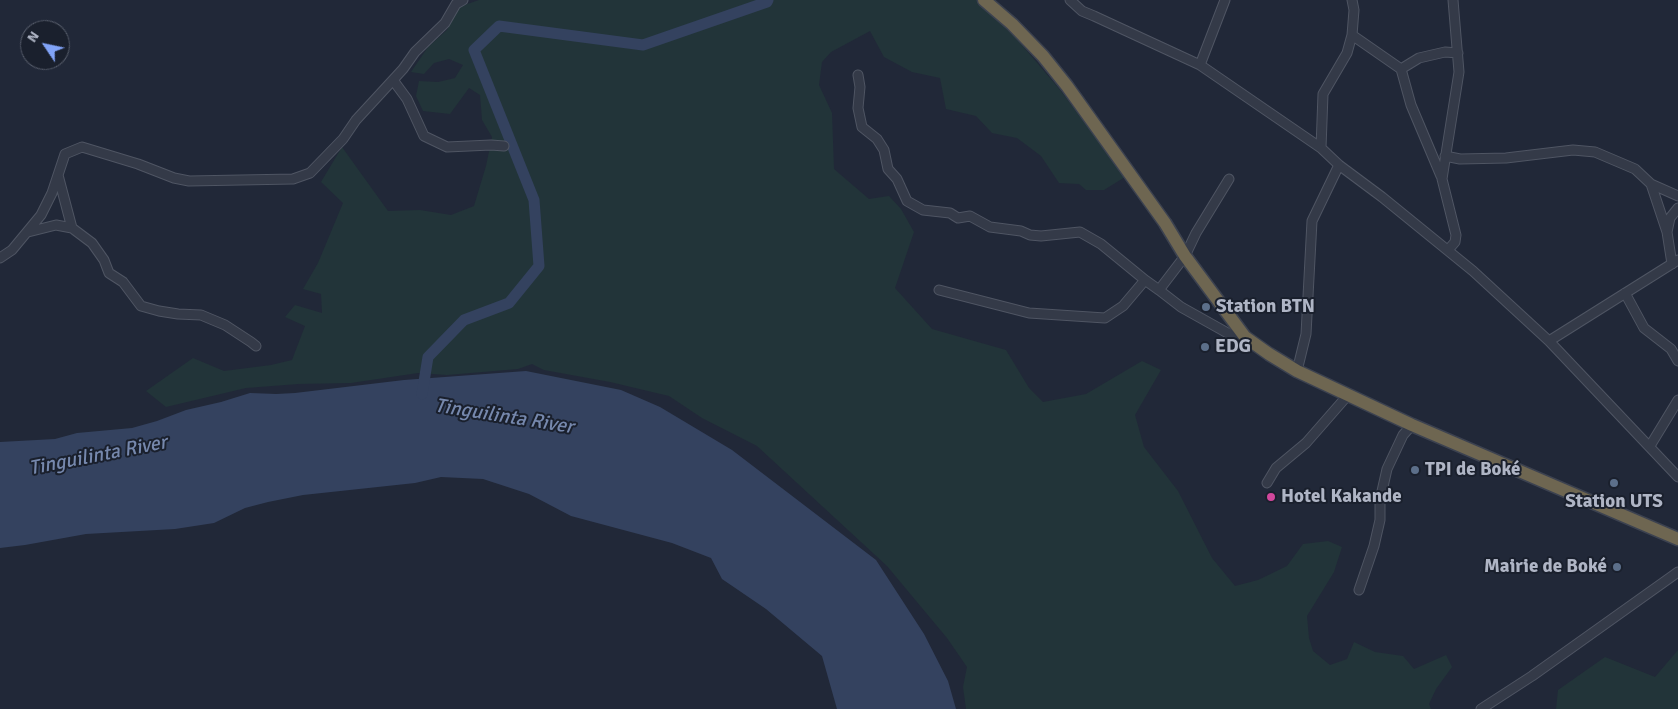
<!DOCTYPE html>
<meta charset="utf-8">
<style>
body{margin:0}
#map{position:relative;width:1678px;height:709px;overflow:hidden;background:#212838;font-family:Signika,sans-serif}
canvas{display:block}
.north{position:absolute;left:20px;top:20px;width:50px;height:50px;box-sizing:border-box;background:#1a202d;border:1px solid #565c6a;border-radius:50%;rotate:304deg;font-size:14px;font-weight:700;line-height:20px;text-align:center;color:#afb5c5}
.north::after{content:'';display:block;margin:auto;width:18px;height:22px;background:#81a3f7;clip-path:polygon(50% 0,100% 100%,50% 72%,0 100%)}
</style>
<div id="map">
<canvas width="1678" height="709"></canvas>
<div class="north">N</div>
</div>
<script>
const ctx = document.querySelector('canvas').getContext('2d');
ctx.lineJoin = 'round';
function paint(path, color) { ctx.fillStyle = color; ctx.fill(path, 'evenodd'); }
const shape = rows => new Path2D(rows.map(r => 'M' + r).join(''));
function stroke(path, color, width, dash) { ctx.strokeStyle = color; ctx.lineWidth = width; ctx.lineCap = dash ? 'butt' : 'round'; ctx.setLineDash(dash || []); ctx.stroke(path); }
function write(font, color, halo, rows, align = 'center') {
  ctx.font = font + ' Signika,sans-serif'; ctx.lineWidth = 4; ctx.setLineDash([]); ctx.textBaseline = 'middle'; ctx.strokeStyle = halo; ctx.fillStyle = color; for (const [text, x, y, turn = 0] of rows) {
    ctx.save(); ctx.translate(x, y); ctx.rotate((+turn || 0) * Math.PI / 180); ctx.textAlign = isNaN(turn) ? turn : align; if (halo) ctx.strokeText(text, 0, 0); ctx.fillText(text, 0, 0); ctx.restore();
  }
}
paint(shape([
 [479,0,977,0,1016,38,1061,91,1125,177,1104,190,1086,190,1079,184,1059,183,1041,156,1017,138,992,133,976,116,946,109,940,78,912,72,884,57,870,31,831,52,822,62,819,85,832,113,834,169,869,199,889,196,901,209,914,232,895,288,932,329,1006,350,1029,388,1043,402,1086,394,1142,361,1161,370,1135,415,1144,447,1178,491,1212,558,1235,586,1258,580,1287,566,1303,544,1328,541,1342,547,1334,572,1307,616,1309,638,1313,651,1330,665,1347,659,1354,642,1375,652,1403,656,1414,669,1446,655,1452,667,1436,689,1429,704,1431,709,966,709,963,687,967,667,947,638,887,566,757,446,702,418,669,396,610,382,544,370,532,364,518,369,447,375,418,373,351,383,298,384,246,388,166,407,146,391,193,358,224,371,271,365,292,360,305,326,285,317,295,305,322,313,321,294,303,289,318,263,343,203,321,182,342,147,388,211,420,210,451,215,474,206,486,166,492,137,482,120,480,95,469,88,450,114,423,111,416,96,419,81,438,82,455,78,463,65,449,59,434,63,424,74,411,72,428,47,447,30,459,7],
 [1678,650,1678,709,1556,709,1558,690,1605,657,1655,677]
]), '#223439');
paint(shape([
 [526,371,621,390,660,407,732,450,876,560,924,634,948,681,956,709,837,709,822,656,766,609,722,579,711,558,672,543,571,516,529,494,483,479,441,477,415,483,303,495,268,502,245,508,214,523,175,529,86,534,25,545,0,548,0,442,55,439,77,433,132,428,157,421,186,410,221,402,250,393,276,394,295,393,404,380]
]), '#34425f');
stroke(shape([
 [422,394,428,357,464,320,509,303,539,266,534,200,474,50,499,26,643,45,767,2,768,0]
]), '#34425f', 11);
const minor = shape([
 [1070,0,1082,11,1094,16,1200,65,1321,148,1339,165,1382,197,1473,271,1549,341,1678,477],
 [1352,35,1401,69,1411,105,1441,176],
 [1200,65,1225,0],
 [1401,69,1419,58,1445,52,1458,53],
 [858,75,860,87,858,108,862,127,877,139,884,150,888,169,897,179,907,201,923,210,950,213,958,218,970,216,990,227,1021,231,1030,235,1041,236,1080,232,1101,244,1145,280],
 [393,80,407,99,424,136,447,147,491,145,504,146],
 [1321,148,1323,94,1347,53,1352,35,1354,10,1352,0],
 [1445,156,1460,159,1506,158,1573,150,1595,152,1635,169,1651,184,1667,232,1672,264],
 [58,175,72,228],
 [1229,179,1196,233,1185,256,1159,290,1181,307,1231,335,1245,337],
 [1651,184,1678,196],
 [28,232,56,225,72,228,92,243,104,260,109,273,123,282,141,306,159,311,178,314,201,315,225,325,251,342,256,346],
 [1667,232,1670,218,1678,208],
 [1448,250,1455,242,1456,235,1442,179,1459,72,1453,0],
 [0,258,12,250,41,215,52,193,65,154,82,147,138,164,174,178,189,181,293,179,310,173,343,139,356,120,403,69,415,52,445,23,456,4,463,0],
 [939,290,1029,313,1105,318,1123,306,1145,280,1159,290],
 [1625,293,1644,328,1671,349,1678,361],
 [1549,341,1678,260],
 [1297,371,1306,334,1312,221,1339,165],
 [1650,446,1678,400],
 [1267,483,1276,468,1306,443,1348,395],
 [1359,590,1374,546,1380,520,1380,500,1387,469,1403,435,1412,425],
 [1481,709,1532,676,1678,572]
]);
const highway = shape([
 [984,0,1012,24,1043,56,1067,86,1165,223,1185,256,1245,337,1269,354,1297,371,1412,425,1678,539]
]);
stroke(minor, '#4f5563', 11);
stroke(highway, '#3c4250', 15);
stroke(minor, '#343a48', 9);
stroke(highway, '#6e6651', 12);
for (const [x, y, r, color] of [
 [1206,307,5,"#5c6f8a"],
 [1205,347,5,"#5c6f8a"],
 [1415,470,5,"#5c6f8a"],
 [1614,483,5,"#5c6f8a"],
 [1271,497,5,"#d1479c"],
 [1617,567,5,"#5c6f8a"]
]) { const dot = new Path2D(); dot.arc(x, y, r, 0, 2 * Math.PI); ctx.fillStyle = color; ctx.fill(dot); stroke(dot, '#1a202d', 2); }
write('bold 19px', '#afb5c5', '#1a202d', [
 ["Station BTN",1216,307],
 ["EDG",1215,347],
 ["TPI de Boké",1425,470],
 ["Hotel Kakande",1281,497],
 ["Station UTS",1614,502,"center"],
 ["Mairie de Boké",1607,567,"right"]
], 'left');
write('italic 20px', '#7688ad', '#1a202d', [
 ["Tinguilinta River",504,417,9],
 ["Tinguilinta River",98,456,-11]
]);
</script>
